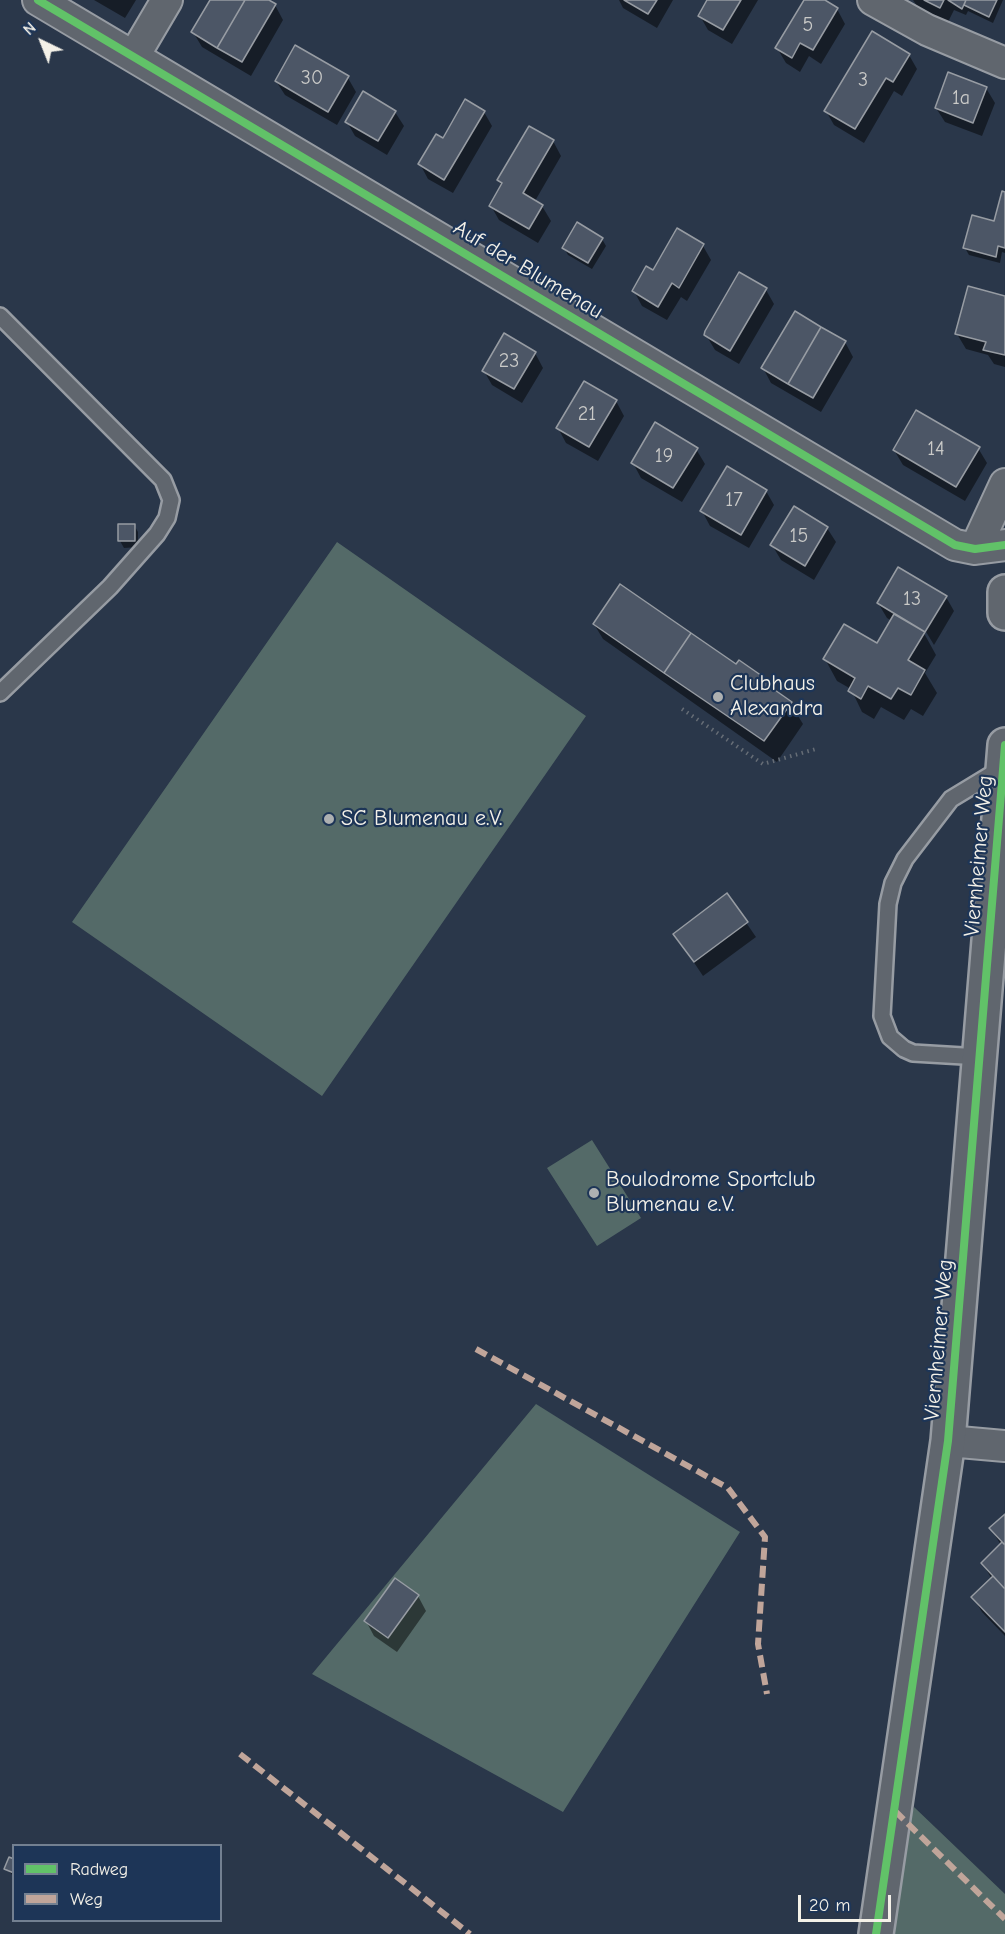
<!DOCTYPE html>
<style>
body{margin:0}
#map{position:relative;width:1005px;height:1934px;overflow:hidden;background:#2a374a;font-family:"Comic Neue",sans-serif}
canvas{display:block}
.legend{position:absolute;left:12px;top:1844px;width:210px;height:78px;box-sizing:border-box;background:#1d3557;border:2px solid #738091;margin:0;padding:8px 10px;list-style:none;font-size:18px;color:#f4f1e8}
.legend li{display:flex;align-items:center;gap:12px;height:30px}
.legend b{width:30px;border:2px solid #738091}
.north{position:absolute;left:12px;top:12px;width:60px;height:60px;-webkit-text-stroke:4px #1d3557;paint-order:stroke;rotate:317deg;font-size:16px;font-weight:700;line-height:24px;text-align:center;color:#f4f1e8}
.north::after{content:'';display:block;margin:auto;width:21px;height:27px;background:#f4f1e8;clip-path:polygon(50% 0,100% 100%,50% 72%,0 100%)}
.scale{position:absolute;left:798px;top:1895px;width:93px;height:27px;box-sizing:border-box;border:3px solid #f4f1e8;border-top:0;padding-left:8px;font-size:18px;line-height:21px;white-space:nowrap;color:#f4f1e8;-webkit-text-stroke:4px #1d3557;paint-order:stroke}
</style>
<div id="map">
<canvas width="1005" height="1934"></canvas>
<ul class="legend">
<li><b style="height:8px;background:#61c268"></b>Radweg</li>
<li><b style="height:8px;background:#c0a59a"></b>Weg</li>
</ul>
<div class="north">N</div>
<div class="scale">20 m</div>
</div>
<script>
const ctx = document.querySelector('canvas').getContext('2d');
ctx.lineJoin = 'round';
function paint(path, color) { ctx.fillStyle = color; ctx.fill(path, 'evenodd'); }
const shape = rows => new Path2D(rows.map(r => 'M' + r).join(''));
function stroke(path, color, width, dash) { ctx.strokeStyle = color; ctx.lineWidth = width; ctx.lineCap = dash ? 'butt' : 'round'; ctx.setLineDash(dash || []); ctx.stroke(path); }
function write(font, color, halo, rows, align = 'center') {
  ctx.font = font + ' "Comic Neue",sans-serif'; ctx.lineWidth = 4.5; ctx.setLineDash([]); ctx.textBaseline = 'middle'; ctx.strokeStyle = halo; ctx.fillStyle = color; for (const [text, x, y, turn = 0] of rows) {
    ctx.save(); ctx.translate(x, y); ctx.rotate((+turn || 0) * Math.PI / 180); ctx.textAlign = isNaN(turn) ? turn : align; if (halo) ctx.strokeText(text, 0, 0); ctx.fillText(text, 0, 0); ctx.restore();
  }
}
paint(shape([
 [337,542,586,716,322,1096,72,922],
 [592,1140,641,1218,597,1246,547,1168],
 [536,1404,740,1532,563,1812,312,1674],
 [914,1807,1005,1894,1005,1934,874,1934]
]), '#546a68');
paint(shape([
 [94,0,136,0,125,18],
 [212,0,266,0,275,5,283,20,251,76,202,47,193,32],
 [619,0,673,0,657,28,623,8],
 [709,0,758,0,732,44,708,30,700,16],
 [806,0,822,0,837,9,845,24,821,64,809,56,800,72,786,63,777,48],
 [913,0,1003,0,993,23,968,11,966,15,954,10,948,22,917,6],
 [909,55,917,69,902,96,894,91,864,143,834,125,826,111],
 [348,78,356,92,337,125,285,95,276,81],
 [986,88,995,103,982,136,945,122,936,108],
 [395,112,404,126,387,155,355,136,347,122],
 [484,112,492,126,453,193,428,179,420,164],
 [553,141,561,156,535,201,542,206,551,221,538,243,499,220,491,206,502,186,498,180],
 [1005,194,1005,253,1002,252,1000,263,969,255,965,248,995,223],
 [602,239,606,246,592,269,568,255,564,248],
 [703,246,711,260,687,301,681,297,667,320,642,306,634,291,653,272],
 [766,290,774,304,739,364,715,350,706,335],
 [1005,298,1005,367,994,364,988,355,966,349,957,334],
 [845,342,853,357,821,412,771,383,763,368],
 [535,353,543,368,522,403,492,385,484,371],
 [616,401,624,416,598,461,566,443,558,428],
 [978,448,987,463,965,501,903,465,894,450],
 [696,449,705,464,682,502,641,478,633,463],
 [766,491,774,505,749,548,710,526,702,511],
 [119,525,134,525,138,532,138,547,124,548,120,541],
 [827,528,836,542,814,580,781,560,772,545],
 [946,597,954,611,934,645,922,625,920,626,936,655,925,673,937,693,923,716,911,709,904,720,881,707,874,719,862,712,851,689,837,681,825,659,877,645,892,621,887,618,878,603],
 [594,624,737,666,774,686,779,695,790,703,803,724,777,762,603,639],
 [727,895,756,937,703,976,675,934],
 [1005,1516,1005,1636,982,1612,973,1597,992,1579,982,1563,1001,1545,991,1529],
 [418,1596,426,1611,397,1652,374,1636,366,1621],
 [14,1860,14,1877,6,1868]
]), '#0007');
const building = shape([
 [210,0,245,0,217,48,191,32,210,0],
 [245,0,269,0,276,4,242,62,217,48,245,0],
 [624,0,657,0,648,14,624,0],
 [707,0,741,0,723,30,698,16,707,0],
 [804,0,825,0,838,8,813,50,800,43,792,58,775,48,804,0],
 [924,0,944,0,940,8,924,0],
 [948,0,966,0,962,9,948,0],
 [966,0,997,0,989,17,964,5,966,0],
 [872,31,910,54,893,82,886,78,855,129,824,111,872,31],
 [295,45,349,76,328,112,275,81,295,45],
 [948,72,987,87,973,123,935,108,948,72],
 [363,91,396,111,378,141,345,122,363,91],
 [465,99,485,111,444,180,418,164,436,134,443,138,465,99],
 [529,126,554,140,523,193,543,205,529,229,489,206,502,183,497,180,529,126],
 [1002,191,1005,192,1005,248,998,246,996,257,963,248,972,215,994,221,1002,191],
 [577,222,603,238,588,263,562,248,577,222],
 [677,228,704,244,679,288,672,283,658,307,632,291,646,266,653,270,677,228],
 [739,272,767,288,730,351,704,335,705,331,739,272],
 [968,286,1005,296,1005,355,983,350,986,342,955,334,968,286],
 [795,311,821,327,788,384,761,368,795,311],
 [821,327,846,341,813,398,788,384,821,327],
 [504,333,536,352,514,389,482,371,504,333],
 [584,381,617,400,589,447,556,428,584,381],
 [916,410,980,447,956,487,893,450,916,410],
 [655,422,698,448,673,488,631,463,655,422],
 [727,466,767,490,741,535,700,511,727,466],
 [794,506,828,527,805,566,770,545,794,506],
 [118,524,135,524,135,541,118,541,118,524],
 [898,567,947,596,925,632,877,603,898,567],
 [620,584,691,633,664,673,593,624,620,584],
 [894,614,925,632,908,660,925,670,911,695,898,688,891,699,868,686,861,699,848,691,855,678,823,659,844,624,877,643,894,614],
 [691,633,736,664,739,660,775,685,772,688,792,702,764,741,664,673,691,633],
 [727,893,748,922,694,962,673,934,727,893],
 [1005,1514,1005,1545,989,1528,1005,1514],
 [1002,1542,1005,1545,1005,1589,981,1563,1002,1542],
 [993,1576,1005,1589,1005,1632,971,1597,993,1576],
 [395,1578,419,1595,388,1638,364,1621,395,1578],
 [9,1857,14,1859,14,1873,4,1869,9,1857]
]);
paint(building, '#4c5666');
stroke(building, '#979ca3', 1.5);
const service = shape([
 [0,316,163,480,171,500,167,518,157,534,110,587,0,693],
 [980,1057,913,1053,904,1049,890,1037,882,1016,888,904,893,883,905,859,951,799,1002,768]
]);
const minor = shape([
 [38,0,955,545,975,549,1005,545],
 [873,0,927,30,1005,63],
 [134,56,167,0],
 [975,549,1005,484],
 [948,1441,1005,1446]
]);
const tertiary = shape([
 [1005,592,1005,613],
 [876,1934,948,1441,1005,745]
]);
stroke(service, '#979ca3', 20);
stroke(minor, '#979ca3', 34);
stroke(tertiary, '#979ca3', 38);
stroke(shape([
 [682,709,763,764,816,749]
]), '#666d76', 4, [1.5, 4.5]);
stroke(service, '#60666e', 15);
stroke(minor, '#60666e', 30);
stroke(tertiary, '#60666e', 33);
stroke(shape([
 [476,1349,728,1488,765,1537,758,1644,767,1694],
 [240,1754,470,1934],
 [895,1811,1005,1919]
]), '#c0a59a', 6, [12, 6]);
stroke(shape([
 [38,0,955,545,975,549,1005,545],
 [876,1934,948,1441,1005,745]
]), '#61c268', 8);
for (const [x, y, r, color] of [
 [718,697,6,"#adb0b1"],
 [329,819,6,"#adb0b1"],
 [594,1193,6,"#adb0b1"]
]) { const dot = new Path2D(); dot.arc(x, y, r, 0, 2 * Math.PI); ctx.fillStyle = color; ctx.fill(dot); stroke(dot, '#1d3557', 2); }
write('20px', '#cacac8', null, [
 ["5",808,25],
 ["30",312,78],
 ["3",863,80],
 ["1a",961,98],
 ["23",509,361],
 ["21",587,414],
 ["14",936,449],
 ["19",664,456],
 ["17",734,500],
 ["15",799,536],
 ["13",912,599]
]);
write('22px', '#f4f1e8', '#1d3557', [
 ["Auf der Blumenau",528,270,31],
 ["Viernheimer Weg",979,856,-85],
 ["Viernheimer Weg",939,1340,-85]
]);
write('22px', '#f4f1e8', '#1d3557', [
 ["Clubhaus",730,684],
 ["Alexandra",730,709],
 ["SC Blumenau e.V.",341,819],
 ["Boulodrome Sportclub",606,1180],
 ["Blumenau e.V.",606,1205]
], 'left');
</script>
